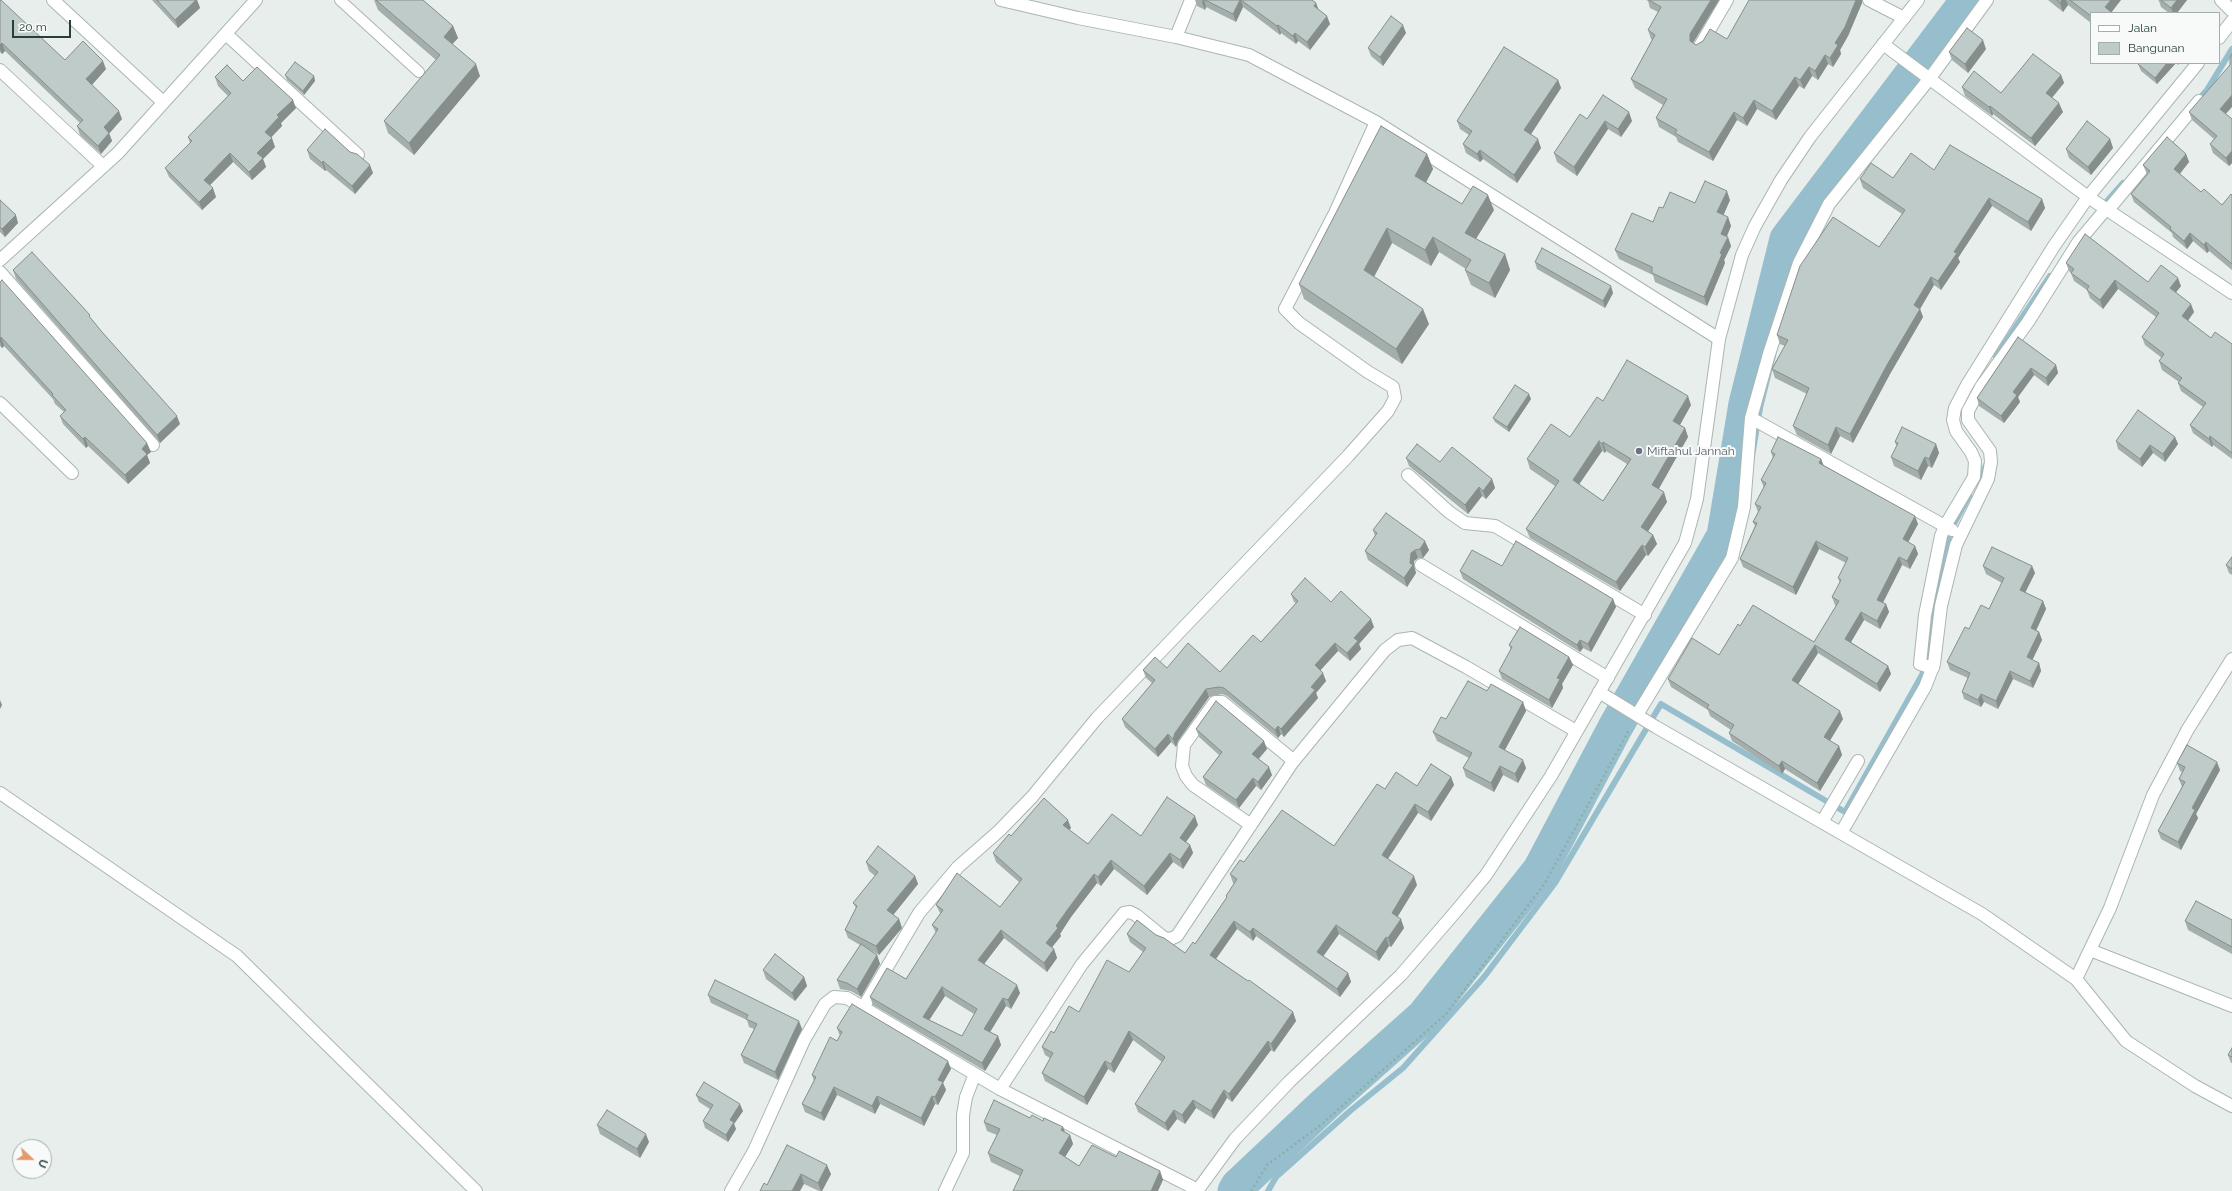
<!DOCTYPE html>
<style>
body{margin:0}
#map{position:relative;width:2232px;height:1191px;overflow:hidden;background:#e7eeeb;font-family:Raleway,sans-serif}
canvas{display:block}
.legend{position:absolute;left:2090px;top:12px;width:130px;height:52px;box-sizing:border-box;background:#f7faf9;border:1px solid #a4afad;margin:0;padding:5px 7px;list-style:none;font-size:12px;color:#273e3a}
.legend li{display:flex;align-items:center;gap:8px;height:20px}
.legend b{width:20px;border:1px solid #a4afad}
.north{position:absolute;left:12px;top:1139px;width:40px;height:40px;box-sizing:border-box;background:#f7faf9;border:1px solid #a4afad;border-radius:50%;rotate:112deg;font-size:11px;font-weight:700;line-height:16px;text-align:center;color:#273e3a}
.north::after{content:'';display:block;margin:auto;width:14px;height:18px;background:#e39870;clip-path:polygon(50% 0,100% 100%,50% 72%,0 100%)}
.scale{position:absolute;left:12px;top:20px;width:59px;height:18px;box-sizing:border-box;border:2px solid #273e3a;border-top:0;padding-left:5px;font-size:12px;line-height:14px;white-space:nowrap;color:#273e3a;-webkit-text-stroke:3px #f7faf9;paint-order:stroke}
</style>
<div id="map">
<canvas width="2232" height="1191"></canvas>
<ul class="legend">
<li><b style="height:5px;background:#fff"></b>Jalan</li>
<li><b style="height:11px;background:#bfcbc8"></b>Bangunan</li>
</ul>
<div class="north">U</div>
<div class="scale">20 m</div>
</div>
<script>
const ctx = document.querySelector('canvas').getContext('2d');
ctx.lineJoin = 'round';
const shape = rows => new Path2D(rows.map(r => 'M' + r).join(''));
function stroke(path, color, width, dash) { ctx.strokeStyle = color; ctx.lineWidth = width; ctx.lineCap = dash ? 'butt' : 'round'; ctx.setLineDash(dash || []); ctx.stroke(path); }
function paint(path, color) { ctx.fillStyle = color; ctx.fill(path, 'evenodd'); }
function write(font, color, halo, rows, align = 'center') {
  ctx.font = font + ' Raleway,sans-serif'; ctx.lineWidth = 4; ctx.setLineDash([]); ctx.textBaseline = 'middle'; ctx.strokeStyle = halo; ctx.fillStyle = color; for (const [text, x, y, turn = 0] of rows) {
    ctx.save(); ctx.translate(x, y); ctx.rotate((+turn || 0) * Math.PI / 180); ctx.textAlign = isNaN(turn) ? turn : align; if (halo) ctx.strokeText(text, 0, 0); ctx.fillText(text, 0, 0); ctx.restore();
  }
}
stroke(shape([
 [2197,101,2207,90,2232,49],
 [2101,208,2123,183],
 [1996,356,2050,276],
 [1965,418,1962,411,1964,404,1974,389],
 [1977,483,1986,465],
 [1268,1191,1276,1177,1350,1111,1403,1068,1484,977,1555,883,1661,704,1845,812,1922,675,1928,655,1931,619,1950,531,1969,496]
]), '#96becc', 6);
stroke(shape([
 [1235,1191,1238,1186,1325,1104,1424,1016,1540,870,1616,726,1724,536,1746,404,1787,239,1968,0]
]), '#96becc', 35);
const service = shape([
 [340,0,419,72]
]);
const minor = shape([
 [53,0,163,102],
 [1001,0,1078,18,1176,37,1249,55,1376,122,1719,339],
 [1869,0,1904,18],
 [2221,0,2232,11],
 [226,34,358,155],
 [1176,37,1191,0],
 [2219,38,2232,21],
 [1883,44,2088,197,2232,293],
 [1700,46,1727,0],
 [0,70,103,166],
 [2108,210,2199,101],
 [0,260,118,153,256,0],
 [0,272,153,445],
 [0,403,72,473],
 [1751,418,1952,530],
 [1408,475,1449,512,1465,523,1495,526,1645,615],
 [1421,565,1608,678],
 [1933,668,1920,664,1925,615,1941,536,1945,526,1974,477,1975,461,1971,452,1956,431,1953,420,1955,408,1967,385,2054,246,2088,197,2198,63],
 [1599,692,1656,727,1982,914,2076,979,2126,1041,2195,1086,2232,1106],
 [1637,715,1732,558,1744,507,1751,418,1769,354,1799,263,1829,204,1930,78,1987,0],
 [0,793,237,956,476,1191],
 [1822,822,1858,761],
 [1251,825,1193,785,1186,776,1182,766,1184,745,1215,702,1222,702,1294,761],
 [1841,833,1925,687,1934,664,1941,606,1956,545,1988,479,1991,462,1990,451,1968,420,1968,411,1981,387,2028,322,2079,241,2106,209],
 [2090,950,2232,1006],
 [2076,979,2110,908,2153,795,2188,729,2232,659],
 [863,1008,919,913,958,867,999,831,1032,797,1097,718,1348,456,1388,411,1395,398,1393,387,1368,372,1299,323,1285,309,1335,213,1376,122],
 [1000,1089,1082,964,1124,913,1130,912,1136,915,1164,938,1170,939,1177,936,1292,763,1385,650,1398,640,1412,638,1466,667,1576,731],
 [731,1191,754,1151,804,1040,825,1004,834,997,847,998,1000,1089,1198,1190],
 [945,1191,963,1153,963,1115,966,1097,975,1074]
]);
const tertiary = shape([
 [1197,1191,1235,1139,1289,1082,1401,975,1457,910,1486,875,1551,776,1685,543,1697,499,1719,339,1742,255,1755,226,1781,180,1810,137,1918,0]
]);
stroke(service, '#aab6b2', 12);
stroke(minor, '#aab6b2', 14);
stroke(tertiary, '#aab6b2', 14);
stroke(shape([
 [1251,1191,1267,1165,1322,1124,1447,1013,1545,883,1629,730]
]), '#8baea6', 2.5, [2, 3]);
stroke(service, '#fff', 10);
stroke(minor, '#fff', 12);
stroke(tertiary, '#fff', 12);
paint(shape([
 [0,0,65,60,106,69,92,85,122,119,109,133,112,141,101,154,80,135,77,126,80,123,5,51,2,54,0,52],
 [152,0,197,0,200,8,178,28],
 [374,0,423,0,453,26,458,38,452,44,480,76,414,155,388,133,384,121,436,60,378,10],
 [1195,0,1312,0,1316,3,1319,10,1330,24,1310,50,1298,41,1296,44,1281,33,1280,35,1243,7,1236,22,1206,7,1205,10,1197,6],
 [1646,0,1719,0,1693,43,1696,45,1727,39,1862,3,1848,36,1840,50,1841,54,1833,67,1828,64,1818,80,1812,76,1804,89,1799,86,1776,120,1757,109,1747,126,1737,120,1713,161,1678,142,1676,137,1659,127,1656,118,1663,105,1635,88,1631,79,1652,40,1651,39,1648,30,1658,12,1650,8,1648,1],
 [2048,0,2121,0,2091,13,2091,23,2068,5,2063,12],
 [2158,0,2187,0,2177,13,2169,13,2161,7,2159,1],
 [1406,33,1383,66,1371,56,1368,48],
 [1986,49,1968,73,1952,60,1949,52],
 [2139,63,2180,63,2178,65,2176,63,2157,84,2141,71,2138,64],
 [285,75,314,76,315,81,304,95,287,80],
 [2061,75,2064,83,2052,98,2063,112,2035,146,1993,114,1992,116,1965,96,1962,87,2001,93],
 [215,77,243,81,296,108,281,123,282,126,271,138,275,147,263,159,266,167,252,180,233,162,210,185,216,197,202,210,169,177,165,168,190,143,188,137,228,96,218,86],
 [1558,80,1561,88,1530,134,1541,148,1517,183,1483,159,1480,162,1466,153,1463,144,1469,135,1460,129,1457,121],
 [2189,112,2226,114,2232,119,2232,163,2229,166,2213,153,2210,144,2214,139,2192,120],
 [1587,119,1632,121,1621,137,1608,129,1577,176,1557,162,1554,153],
 [2110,139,2113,148,2091,175,2069,158,2066,149],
 [307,150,373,173,355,194,326,170,325,171,310,159],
 [1427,154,1433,169,1426,182,1462,204,1494,210,1476,239,1505,254,1510,270,1495,298,1471,285,1465,270,1466,269,1439,252,1431,266,1392,243,1374,277,1429,324,1402,364,1304,299,1299,284],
 [2186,154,2189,162,2180,174,2201,192,2222,205,2232,195,2232,270,2209,251,2207,253,2193,241,2187,249,2173,237,2172,233,2134,202,2131,194,2147,174,2143,165],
 [1934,170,2042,199,2045,208,2031,231,1992,206,1958,258,1960,262,1941,290,1934,285,1920,309,1923,317,1890,374,1853,443,1840,436,1831,454,1797,435,1793,426,1807,394,1775,378,1772,369,1785,346,1780,344,1777,335,1879,247,1902,214,1863,188,1860,179,1893,178],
 [0,200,18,223,5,237,0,232],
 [1730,200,1723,215,1728,217,1731,226,1727,236,1731,246,1724,260,1725,263,1707,306,1655,282,1653,275,1619,259,1615,250,1653,222,1663,208,1695,203],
 [1535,262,1613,293,1605,308,1537,269],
 [2066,263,2148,282,2181,286,2176,292,2194,312,2188,321,2211,338,2232,344,2232,459,2213,445,2212,447,2193,433,2190,425,2203,407,2181,391,2178,383,2179,382,2162,370,2159,361,2162,358,2145,345,2142,337,2156,317,2118,289,2103,309,2090,298,2087,290,2074,281,2071,273,2069,271],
 [13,270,92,320,180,424,160,443,16,279],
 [0,282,151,452,147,455,150,463,128,484,88,446,86,448,63,424,60,416,64,412,55,404,53,399,4,346,2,348,0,346],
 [2018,337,2056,365,2058,373,2048,386,2034,375,2018,397,2020,402,2004,423,1979,406,1977,398],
 [1531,399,1509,432,1495,422,1493,418],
 [1603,401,1691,405,1680,425,1685,428,1688,437,1658,489,1667,502,1648,531,1653,535,1657,544,1648,556,1646,555,1620,591,1530,538,1526,529,1555,486,1530,469,1527,459,1570,437],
 [1602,451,1605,453,1606,451,1627,464,1603,501,1579,484],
 [2175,437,2178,444,2165,462,2153,453,2142,467,2118,449,2116,441],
 [1895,442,1936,444,1939,453,1932,468,1928,466,1921,480,1894,466,1891,457,1897,447],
 [1771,452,1821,459,1824,466,1918,524,1908,542,1915,546,1918,554,1910,569,1902,565,1883,603,1886,604,1889,612,1880,629,1864,620,1851,642,1888,666,1891,674,1880,692,1818,653,1798,684,1843,719,1830,741,1839,746,1842,755,1820,791,1785,769,1782,774,1732,741,1729,733,1731,730,1710,716,1708,710,1671,687,1668,679,1719,655,1740,626,1814,642,1836,606,1835,605,1832,597,1840,583,1838,578,1846,563,1819,549,1796,595,1743,567,1740,559,1755,526,1753,522,1758,512,1755,504,1764,488,1761,480,1773,458],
 [1406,458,1440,462,1492,479,1495,488,1486,499,1482,496,1468,514,1409,466],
 [1373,530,1429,550,1423,558,1418,558,1414,561,1414,566,1416,573,1407,587,1368,560,1365,551,1375,536],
 [2232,557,2232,575,2229,573,2226,565],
 [1502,566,1613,599,1616,607,1591,652,1583,648,1580,652,1463,579,1460,571],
 [1983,566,2032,566,2035,573,2025,592,2043,601,2046,609,2036,630,2039,632,2042,640,2032,660,2039,663,2041,671,2033,688,2013,679,1998,709,1984,702,1981,707,1964,699,1962,692,1968,678,1950,670,1947,662,1969,629,1989,609,2002,583,1986,574],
 [1291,594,1331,602,1374,627,1359,644,1361,649,1350,661,1338,651,1320,670,1326,681,1316,693,1318,698,1284,737,1281,734,1278,738,1227,696,1222,694,1209,697,1178,741,1176,747,1171,742,1158,757,1125,727,1122,719,1152,683,1146,678,1143,670,1167,668,1220,672,1261,642,1296,603,1294,602],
 [1509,645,1569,657,1573,665,1562,684,1563,688,1552,708,1502,679,1499,671,1511,650],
 [1487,691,1523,702,1526,711,1505,750,1526,768,1518,783,1503,775,1494,792,1466,777,1463,768,1469,758,1437,741,1433,732,1446,719],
 [1196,729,1267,749,1259,759,1272,775,1261,790,1256,786,1239,808,1206,785,1203,777,1219,755,1199,737],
 [2177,763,2220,770,2196,814,2198,818,2181,850,2161,839,2158,831,2182,787,2179,779,2182,772,2180,771],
 [1451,777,1454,785,1431,821,1418,813,1388,859,1417,885,1397,917,1404,928,1391,947,1389,946,1379,961,1339,934,1323,956,1348,973,1351,982,1340,997,1256,936,1253,941,1237,929,1216,959,1293,1012,1296,1021,1274,1052,1271,1050,1232,1102,1227,1098,1214,1119,1196,1108,1185,1124,1177,1119,1168,1131,1138,1112,1135,1104,1162,1062,1133,1040,1114,1073,1108,1069,1087,1105,1045,1081,1042,1073,1050,1058,1045,1055,1042,1047,1054,1033,1129,972,1143,952,1130,942,1127,934,1156,935,1185,953,1195,944,1227,898,1226,896,1234,884,1233,883,1230,874,1244,862,1334,846,1385,789,1417,786],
 [1198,825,1186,842,1190,845,1193,853,1183,869,1173,862,1147,895,1114,869,1101,886,1097,883,1071,917,1060,934,1061,936,1052,947,1054,949,1057,958,1047,972,1004,938,984,964,1020,993,1011,1009,1006,1006,990,1032,998,1036,1001,1045,985,1071,873,1005,870,997,906,979,936,933,932,925,940,914,940,913,936,905,1000,907,1019,882,996,862,993,853,1011,836,1071,828,1069,830,1088,844,1141,836],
 [945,996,974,1014,962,1036,929,1020],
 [866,862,915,876,918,884,893,915,899,919,902,928,879,955,869,949,877,955,880,964,861,997,851,991,840,989,837,980,860,945,848,938,845,930,856,908,853,903,875,876,869,871],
 [2232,920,2232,954,2188,930,2185,921],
 [763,970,804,977,807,986,795,1001,766,979],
 [708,995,802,1029,778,1080,744,1063,741,1055,754,1029,749,1027,747,1020,711,1003],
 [837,1028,951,1069,943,1083,946,1090,938,1105,935,1104,924,1126,880,1104,875,1114,837,1095,824,1121,805,1112,802,1104,814,1081,812,1075,840,1036],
 [2232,1048,2232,1063,2231,1063,2228,1055],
 [696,1095,743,1111,734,1124,736,1129,728,1142,705,1128,703,1121,710,1109,699,1102],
 [1030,1118,1043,1121,1063,1127,1065,1132,1070,1135,1073,1144,1065,1157,1079,1166,1116,1157,1160,1171,1163,1180,1020,1176,991,1162,988,1153,997,1135,987,1131,984,1122],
 [597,1125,649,1142,640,1158,600,1134],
 [787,1145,831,1174,822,1191,819,1191,804,1184,767,1185]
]), '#a4afac');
paint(shape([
 [196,0,197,0,200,8,178,28,175,20],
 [1203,0,1204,0,1206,7,1205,10,1202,2],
 [1240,0,1241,0,1243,7,1236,22,1233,14],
 [1711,0,1719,0,1693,43,1690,41,1690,34],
 [1856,0,1862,0,1862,3,1848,36,1840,50,1841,54,1833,67,1830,58,1835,43],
 [2062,0,2066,0,2068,5,2063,12,2060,3],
 [2111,0,2121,0,2111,13,2105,7],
 [2177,0,2187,0,2177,13,2173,13,2171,8],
 [1316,3,1319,12,1314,6],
 [1327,16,1330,24,1310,50,1307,42],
 [1278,25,1281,33,1280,35,1277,26],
 [1403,25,1406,33,1383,66,1380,57],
 [453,26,458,38,448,49,444,37],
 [1295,33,1298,41,1296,44,1293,36],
 [1983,40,1986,49,1968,73,1965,64],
 [2,43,5,51,2,54,0,49,0,45],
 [1825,55,1828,64,1818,80,1815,71],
 [103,61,106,69,89,88,86,79],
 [2167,63,2176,63,2157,84,2155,78],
 [476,64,480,76,414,155,409,143],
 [1809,67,1812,76,1804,89,1800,80],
 [2061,75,2064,83,2049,101,2046,93],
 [314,76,315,81,304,95,303,91],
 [1795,77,1799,86,1776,120,1772,111],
 [1558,80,1561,88,1528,139,1524,130],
 [2232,95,2232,107,2223,117,2220,109],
 [293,100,296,108,281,123,282,126,268,140,265,132,277,115],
 [1754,100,1757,109,1747,126,1743,118],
 [2059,103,2063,112,2035,146,2031,138],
 [1990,106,1993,114,1992,116,1989,107],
 [119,111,122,119,107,136,104,127],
 [1629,112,1632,121,1621,137,1618,129],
 [1734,112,1737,120,1713,161,1709,152],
 [1605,121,1608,129,1577,176,1574,167],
 [109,133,112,141,101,154,98,146],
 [272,138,275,147,263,159,266,167,252,180,249,172,257,153],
 [1538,139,1541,148,1517,183,1514,175],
 [2110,139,2113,148,2091,175,2088,167],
 [1480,150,1483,159,1480,162,1477,154],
 [2232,151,2232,163,2229,166,2226,158],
 [230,153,233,162,207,188,204,180],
 [1427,154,1433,169,1421,192,1415,176],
 [2186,154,2189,162,2177,177,2174,169],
 [323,161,326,170,325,171,322,163],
 [370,165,373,173,355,194,352,186],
 [213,188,216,197,202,210,199,202],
 [1727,191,1730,200,1721,221,1717,212],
 [1488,195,1494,210,1470,248,1465,233],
 [1989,198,1992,206,1958,258,1960,262,1941,290,1938,281,1954,252],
 [2042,199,2045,208,2031,231,2028,222],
 [16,215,18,223,5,237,2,229],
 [1728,217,1731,226,1724,243,1721,234],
 [1387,228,1392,243,1369,286,1364,270],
 [2190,233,2193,241,2187,249,2184,241],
 [1433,237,1439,252,1431,266,1425,250],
 [1728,237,1731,246,1724,260,1725,263,1707,306,1704,297,1720,253],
 [2206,242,2209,251,2207,253,2204,245],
 [1505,254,1510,270,1495,298,1489,283],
 [1931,277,1934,285,1920,309,1923,317,1890,374,1853,443,1850,434,1914,305],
 [2178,278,2181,286,2173,296,2170,288],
 [2115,280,2118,289,2103,309,2100,300],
 [1611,286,1613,293,1605,308,1603,301],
 [2191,304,2194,312,2185,324,2182,316],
 [1423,309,1429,324,1402,364,1396,349],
 [1,337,4,346,2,348,0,341,0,338],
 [2056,365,2058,373,2048,386,2046,378],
 [2031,368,2034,375,2018,397,2020,402,2004,423,2001,416,2013,392],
 [1529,394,1531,399,1509,432,1507,427],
 [1688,396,1691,405,1677,430,1673,421],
 [177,416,180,424,160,443,157,435],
 [1836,427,1840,436,1831,454,1828,445],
 [1685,428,1688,437,1656,494,1652,485],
 [2210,436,2213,445,2212,447,2209,439],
 [85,437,88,446,86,448,83,439],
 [2175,437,2178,444,2165,462,2163,454],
 [1599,441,1602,451,1576,489,1573,480],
 [1603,442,1606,451,1605,453,1602,444],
 [147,443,151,452,147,455,150,463,128,484,125,475,142,449],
 [1936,444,1939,453,1932,468,1929,459],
 [2150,445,2153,453,2142,467,2140,459],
 [1925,457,1928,466,1921,480,1918,471],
 [1821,459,1824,467,1819,463],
 [1492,479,1495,488,1486,499,1483,491],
 [1479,487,1482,496,1468,514,1465,505],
 [1664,492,1667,502,1645,536,1641,527],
 [1915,516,1918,524,1905,548,1903,539],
 [1653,535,1657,544,1648,556,1645,547],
 [1425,541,1429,550,1423,558,1420,549],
 [1816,541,1819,549,1796,595,1793,587],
 [1642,545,1646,555,1620,591,1616,582],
 [1915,546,1918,554,1910,569,1907,561],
 [1415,550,1418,558,1414,561,1414,566,1416,573,1407,587,1404,578,1410,563,1411,553],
 [1899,557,1902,565,1880,608,1877,600],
 [2032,566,2035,573,2023,597,2020,590],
 [1613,599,1616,607,1591,652,1588,644],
 [2043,601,2046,609,2034,635,2031,628],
 [1886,604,1889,612,1880,629,1877,621],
 [1861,612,1864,620,1848,647,1845,639],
 [1371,619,1374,627,1359,644,1361,649,1350,661,1347,653,1354,638],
 [2039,632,2042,640,2030,665,2027,657],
 [1580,640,1583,648,1580,652,1577,645],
 [1335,643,1338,651,1318,673,1315,665],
 [1815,645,1818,653,1795,689,1792,680],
 [1569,657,1573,665,1562,684,1563,688,1552,708,1549,700,1557,678],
 [2039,663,2041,671,2033,688,2030,681],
 [1888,666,1891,674,1880,692,1877,684],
 [2010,671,2013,679,1998,709,1996,701],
 [1323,673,1326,681,1316,693,1318,698,1284,737,1281,729,1311,687],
 [1206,689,1209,697,1178,741,1176,747,1173,739,1175,733],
 [1981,694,1984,702,1981,707,1978,700],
 [0,700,2,705,0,709],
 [1523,702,1526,711,1502,755,1499,747],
 [1840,711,1843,719,1827,745,1824,737],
 [1278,726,1281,734,1278,738,1275,730],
 [1168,734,1171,742,1158,757,1155,749],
 [1264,741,1267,749,1255,762,1252,754],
 [1839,746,1842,755,1820,791,1817,783],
 [1523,760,1526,768,1518,783,1515,774],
 [1782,761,1785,769,1782,774,1779,766],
 [2217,762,2220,770,2196,814,2198,818,2181,850,2178,842,2192,808],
 [1500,766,1503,775,1494,792,1491,783],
 [1269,767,1272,775,1261,790,1258,782],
 [1451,777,1454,785,1431,821,1428,812],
 [1253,778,1256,786,1239,808,1236,800],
 [1415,804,1418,813,1385,863,1382,855],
 [1195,816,1198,825,1183,846,1180,838],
 [1068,820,1071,828,1066,834,1063,825],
 [1190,845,1193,853,1183,869,1180,860],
 [1170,853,1173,862,1147,895,1144,886],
 [1111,860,1114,869,1101,886,1098,877],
 [1094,874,1097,883,1071,917,1060,934,1061,936,1049,951,1046,943,1056,926,1068,909],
 [915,876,918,884,890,919,887,910],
 [1414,876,1417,885,1395,921,1392,913],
 [899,919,902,928,879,955,876,946],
 [1401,919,1404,928,1391,947,1388,938],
 [1234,921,1237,929,1213,963,1210,955],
 [1336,925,1339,934,1320,961,1317,952],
 [1253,928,1256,936,1253,941,1250,932],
 [1001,930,1004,938,981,968,978,960],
 [1386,937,1389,946,1379,961,1376,952],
 [1054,949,1057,958,1047,972,1044,963],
 [877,955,880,964,861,997,857,989],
 [1348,973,1351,982,1340,997,1337,989],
 [804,977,807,986,795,1001,792,993],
 [1017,985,1020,993,1011,1009,1008,1000],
 [942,987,945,996,926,1025,923,1017],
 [1003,998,1006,1006,987,1037,984,1029],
 [1293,1012,1296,1021,1274,1052,1271,1044],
 [799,1021,802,1029,778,1080,775,1072],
 [1129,1031,1133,1040,1114,1073,1111,1064],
 [998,1036,1001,1045,985,1071,982,1063],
 [1268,1041,1271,1050,1232,1102,1229,1094],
 [948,1061,951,1069,943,1083,946,1090,938,1105,935,1097,938,1080],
 [1105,1061,1108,1069,1087,1105,1084,1097],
 [834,1087,837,1095,824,1121,821,1113],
 [1224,1090,1227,1098,1214,1119,1211,1111],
 [877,1096,880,1104,875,1114,872,1106],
 [932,1096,935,1104,924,1126,921,1118],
 [1193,1100,1196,1108,1185,1124,1182,1115],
 [740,1104,743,1111,734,1124,736,1129,728,1142,726,1135,730,1120],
 [1174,1110,1177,1119,1168,1131,1165,1123],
 [1063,1127,1066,1136,1061,1130],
 [646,1134,649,1142,640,1158,637,1149],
 [1070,1135,1073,1144,1062,1162,1059,1153],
 [827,1165,831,1174,822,1191,821,1191,818,1183],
 [1160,1171,1163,1180,1158,1191,1151,1191],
 [801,1174,804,1184,800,1191,792,1191]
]), '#868e8c');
const building = shape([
 [0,0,1,0,65,60,83,41,103,61,86,79,119,111,104,127,109,133,98,146,77,126,83,120,2,43,0,45,0,0],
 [157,0,196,0,175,20,157,0],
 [376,0,423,0,453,26,444,37,476,64,409,143,384,121,440,55,376,0],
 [1205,0,1240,0,1233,14,1205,0],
 [1241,0,1312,0,1316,3,1314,6,1327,16,1307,42,1295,33,1293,36,1278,25,1277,26,1241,0],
 [1649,0,1711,0,1690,34,1690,41,1696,45,1703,41,1710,29,1727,39,1749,0,1856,0,1845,27,1835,43,1838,45,1830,58,1825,55,1815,71,1809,67,1800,80,1795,77,1772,111,1754,100,1743,118,1734,112,1709,152,1675,133,1677,130,1656,118,1667,99,1631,79,1655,35,1648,30,1661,7,1649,0],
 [2057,0,2062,0,2060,3,2057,0],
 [2070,0,2111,0,2105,7,2112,13,2091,13,2091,16,2070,0],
 [2161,0,2177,0,2171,8,2161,0],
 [1391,16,1403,25,1380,57,1368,48,1391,16],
 [1967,28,1983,40,1965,64,1949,52,1967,28],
 [1504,47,1558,80,1524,130,1538,139,1514,175,1480,150,1477,154,1463,144,1472,131,1457,121,1504,47],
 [2033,54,2061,75,2046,93,2059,103,2031,138,1990,106,1989,107,1962,87,1974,71,2001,93,2033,54],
 [2232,54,2232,95,2220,109,2232,119,2232,151,2226,158,2210,144,2217,136,2189,112,2230,65,2230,57,2232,54],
 [295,62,314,76,303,91,285,75,295,62],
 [2139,63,2167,63,2155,78,2138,64,2139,63],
 [227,65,243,81,257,67,293,100,277,115,279,117,265,132,272,138,257,153,263,158,249,172,230,153,204,180,213,188,199,202,165,168,192,141,188,137,231,93,215,77,227,65],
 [1603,95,1629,112,1618,129,1605,121,1574,167,1554,153,1580,114,1587,119,1603,95],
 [2087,121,2110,139,2088,167,2066,149,2087,121],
 [1381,126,1427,154,1415,176,1462,204,1473,186,1488,195,1465,233,1505,254,1489,283,1465,270,1471,260,1433,237,1425,250,1387,228,1364,270,1423,309,1396,349,1299,284,1381,126],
 [325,129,350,152,357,154,370,165,352,186,323,161,322,163,307,150,325,129],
 [2167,137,2186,154,2174,169,2201,192,2204,189,2222,205,2231,194,2232,195,2232,264,2206,242,2204,245,2190,233,2184,241,2170,229,2171,227,2131,194,2150,171,2143,165,2167,137],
 [1950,145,2042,199,2028,222,1989,198,1954,252,1957,253,1938,281,1931,277,1914,305,1920,309,1887,365,1850,434,1836,427,1828,445,1793,426,1809,388,1772,369,1788,340,1777,335,1800,266,1833,217,1879,247,1905,210,1860,179,1871,163,1893,178,1911,153,1934,170,1950,145],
 [1705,181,1727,191,1717,212,1728,217,1721,234,1728,237,1720,253,1722,254,1704,297,1652,273,1652,267,1615,250,1632,213,1653,222,1659,207,1663,208,1670,192,1695,203,1705,181],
 [0,200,16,215,2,229,0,227,0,200],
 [2085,234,2148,282,2161,265,2178,278,2170,288,2191,304,2182,316,2211,338,2215,332,2232,344,2232,453,2210,436,2209,439,2190,425,2206,403,2178,383,2182,378,2159,361,2164,354,2142,337,2159,313,2115,280,2100,300,2087,290,2089,286,2071,273,2074,269,2066,263,2085,234],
 [1542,248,1611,286,1603,301,1535,262,1542,248],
 [32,252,90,315,89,316,102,332,177,416,157,435,13,270,32,252],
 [2,280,147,443,142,449,147,454,125,475,85,437,83,439,60,416,66,410,52,395,53,394,1,337,0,338,0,282,2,280],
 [2018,337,2056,365,2046,378,2031,368,2013,392,2017,395,2001,416,1977,398,2018,337],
 [1627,360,1688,396,1673,421,1685,428,1652,485,1664,492,1641,527,1653,535,1645,547,1642,545,1616,582,1526,529,1559,481,1527,459,1551,424,1570,437,1597,397,1603,401,1627,360],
 [1599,441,1602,444,1603,442,1631,459,1603,501,1573,480,1599,441],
 [1515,385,1529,394,1507,427,1493,418,1515,385],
 [2138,410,2175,437,2163,454,2150,445,2140,459,2116,441,2138,410],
 [1902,427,1936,444,1929,459,1925,457,1918,471,1891,457,1898,443,1895,442,1902,427],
 [1778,437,1821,459,1819,463,1915,516,1903,539,1915,546,1907,561,1899,557,1877,600,1886,604,1877,621,1861,612,1845,639,1888,666,1877,684,1815,645,1792,680,1840,711,1824,737,1839,746,1817,783,1782,761,1779,766,1729,733,1734,725,1707,708,1709,705,1668,679,1692,638,1719,655,1738,624,1740,626,1753,605,1814,642,1839,601,1832,597,1841,580,1838,578,1848,558,1816,541,1793,587,1740,559,1757,523,1753,522,1761,507,1755,504,1766,483,1761,480,1775,454,1771,452,1778,437],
 [1417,444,1440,462,1452,447,1492,479,1483,491,1479,487,1465,505,1406,458,1417,444],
 [1386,513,1425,541,1420,549,1415,550,1411,553,1410,563,1413,565,1404,578,1365,551,1377,533,1373,530,1386,513],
 [1516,541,1613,599,1588,644,1580,640,1577,645,1460,571,1472,550,1502,566,1516,541],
 [1992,547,2032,566,2020,590,2043,601,2031,628,2039,632,2027,657,2039,663,2030,681,2010,671,1996,701,1981,694,1978,700,1962,692,1970,673,1947,662,1965,627,1969,629,1981,605,1989,609,2004,578,1983,566,1992,547],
 [2232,557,2232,569,2226,565,2232,557],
 [1305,578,1331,602,1341,591,1371,619,1354,638,1358,641,1347,653,1335,643,1315,665,1323,673,1311,687,1315,690,1281,729,1278,726,1275,730,1224,688,1219,687,1206,689,1175,733,1173,739,1168,734,1155,749,1122,719,1155,680,1143,670,1155,657,1167,668,1188,643,1220,672,1253,635,1261,642,1298,601,1291,594,1305,578],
 [1520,627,1569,657,1557,678,1560,679,1549,700,1499,671,1512,647,1509,645,1520,627],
 [1468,681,1487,691,1491,684,1523,702,1499,747,1523,760,1515,774,1500,766,1491,783,1463,768,1472,753,1433,732,1441,717,1446,719,1468,681],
 [1216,701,1264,741,1252,754,1269,767,1258,782,1253,778,1236,800,1203,777,1222,752,1196,729,1216,701],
 [2187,745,2217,762,2192,808,2195,810,2178,842,2158,831,2185,782,2179,779,2185,767,2177,763,2187,745],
 [1431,764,1451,777,1428,812,1415,804,1382,855,1414,876,1392,913,1401,919,1388,938,1386,937,1376,952,1336,925,1317,952,1348,973,1337,989,1253,928,1250,932,1234,921,1210,955,1248,981,1249,980,1293,1012,1271,1044,1268,1041,1229,1094,1224,1090,1211,1111,1193,1100,1182,1115,1174,1110,1165,1123,1135,1104,1165,1057,1129,1031,1111,1064,1105,1061,1084,1097,1042,1073,1053,1053,1042,1047,1051,1031,1054,1033,1069,1006,1079,1012,1107,960,1129,972,1146,948,1127,934,1137,920,1156,935,1164,938,1185,953,1193,942,1195,944,1227,897,1226,896,1237,879,1230,874,1240,860,1244,862,1282,810,1334,846,1377,784,1385,789,1396,772,1417,786,1431,764],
 [1167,797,1195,816,1180,838,1190,845,1180,860,1170,853,1144,886,1111,860,1098,877,1094,874,1068,909,1056,926,1058,928,1046,943,1054,949,1044,963,1001,930,978,960,1017,985,1008,1000,1003,998,984,1029,998,1036,982,1063,870,997,887,968,906,979,938,929,932,925,943,910,936,905,957,873,1000,907,1022,879,993,853,1009,834,1011,836,1044,798,1068,820,1063,825,1088,844,1112,814,1141,836,1167,797],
 [942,987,977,1009,962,1036,923,1017,942,987],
 [878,846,915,876,887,910,899,919,876,946,845,930,857,906,853,903,878,872,866,862,878,846],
 [2196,901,2232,920,2232,947,2185,921,2196,901],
 [861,944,877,955,857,989,847,983,837,980,861,944],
 [775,954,804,977,792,993,763,970,775,954],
 [715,980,799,1021,775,1072,741,1055,757,1024,746,1019,748,1015,708,995,715,980],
 [852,1004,948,1061,938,1080,943,1082,935,1097,932,1096,921,1118,877,1096,872,1106,834,1087,821,1113,802,1104,816,1077,812,1075,830,1037,837,1041,842,1032,837,1028,852,1004],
 [2232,1048,2232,1057,2228,1055,2232,1048],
 [704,1082,740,1104,730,1120,734,1122,726,1135,703,1121,713,1105,696,1095,704,1082],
 [994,1100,1030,1118,1032,1115,1043,1121,1044,1118,1063,1127,1061,1130,1070,1135,1059,1153,1079,1166,1092,1145,1116,1157,1119,1151,1160,1171,1151,1191,1013,1191,1023,1170,988,1153,1000,1129,984,1122,994,1100],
 [607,1110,646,1134,637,1149,597,1125,607,1110],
 [787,1145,827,1165,818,1183,801,1174,792,1191,760,1191,764,1183,767,1185,787,1145]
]);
paint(building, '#bfcbc8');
stroke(building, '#868e8c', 1);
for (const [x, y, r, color] of [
 [1639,451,4,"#6b7280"]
]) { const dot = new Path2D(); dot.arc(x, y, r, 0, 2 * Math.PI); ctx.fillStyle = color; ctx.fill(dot); stroke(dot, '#f7faf9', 1.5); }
write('12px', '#5b616d', '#f7faf9', [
 ["Miftahul Jannah",1647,451]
], 'left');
</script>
